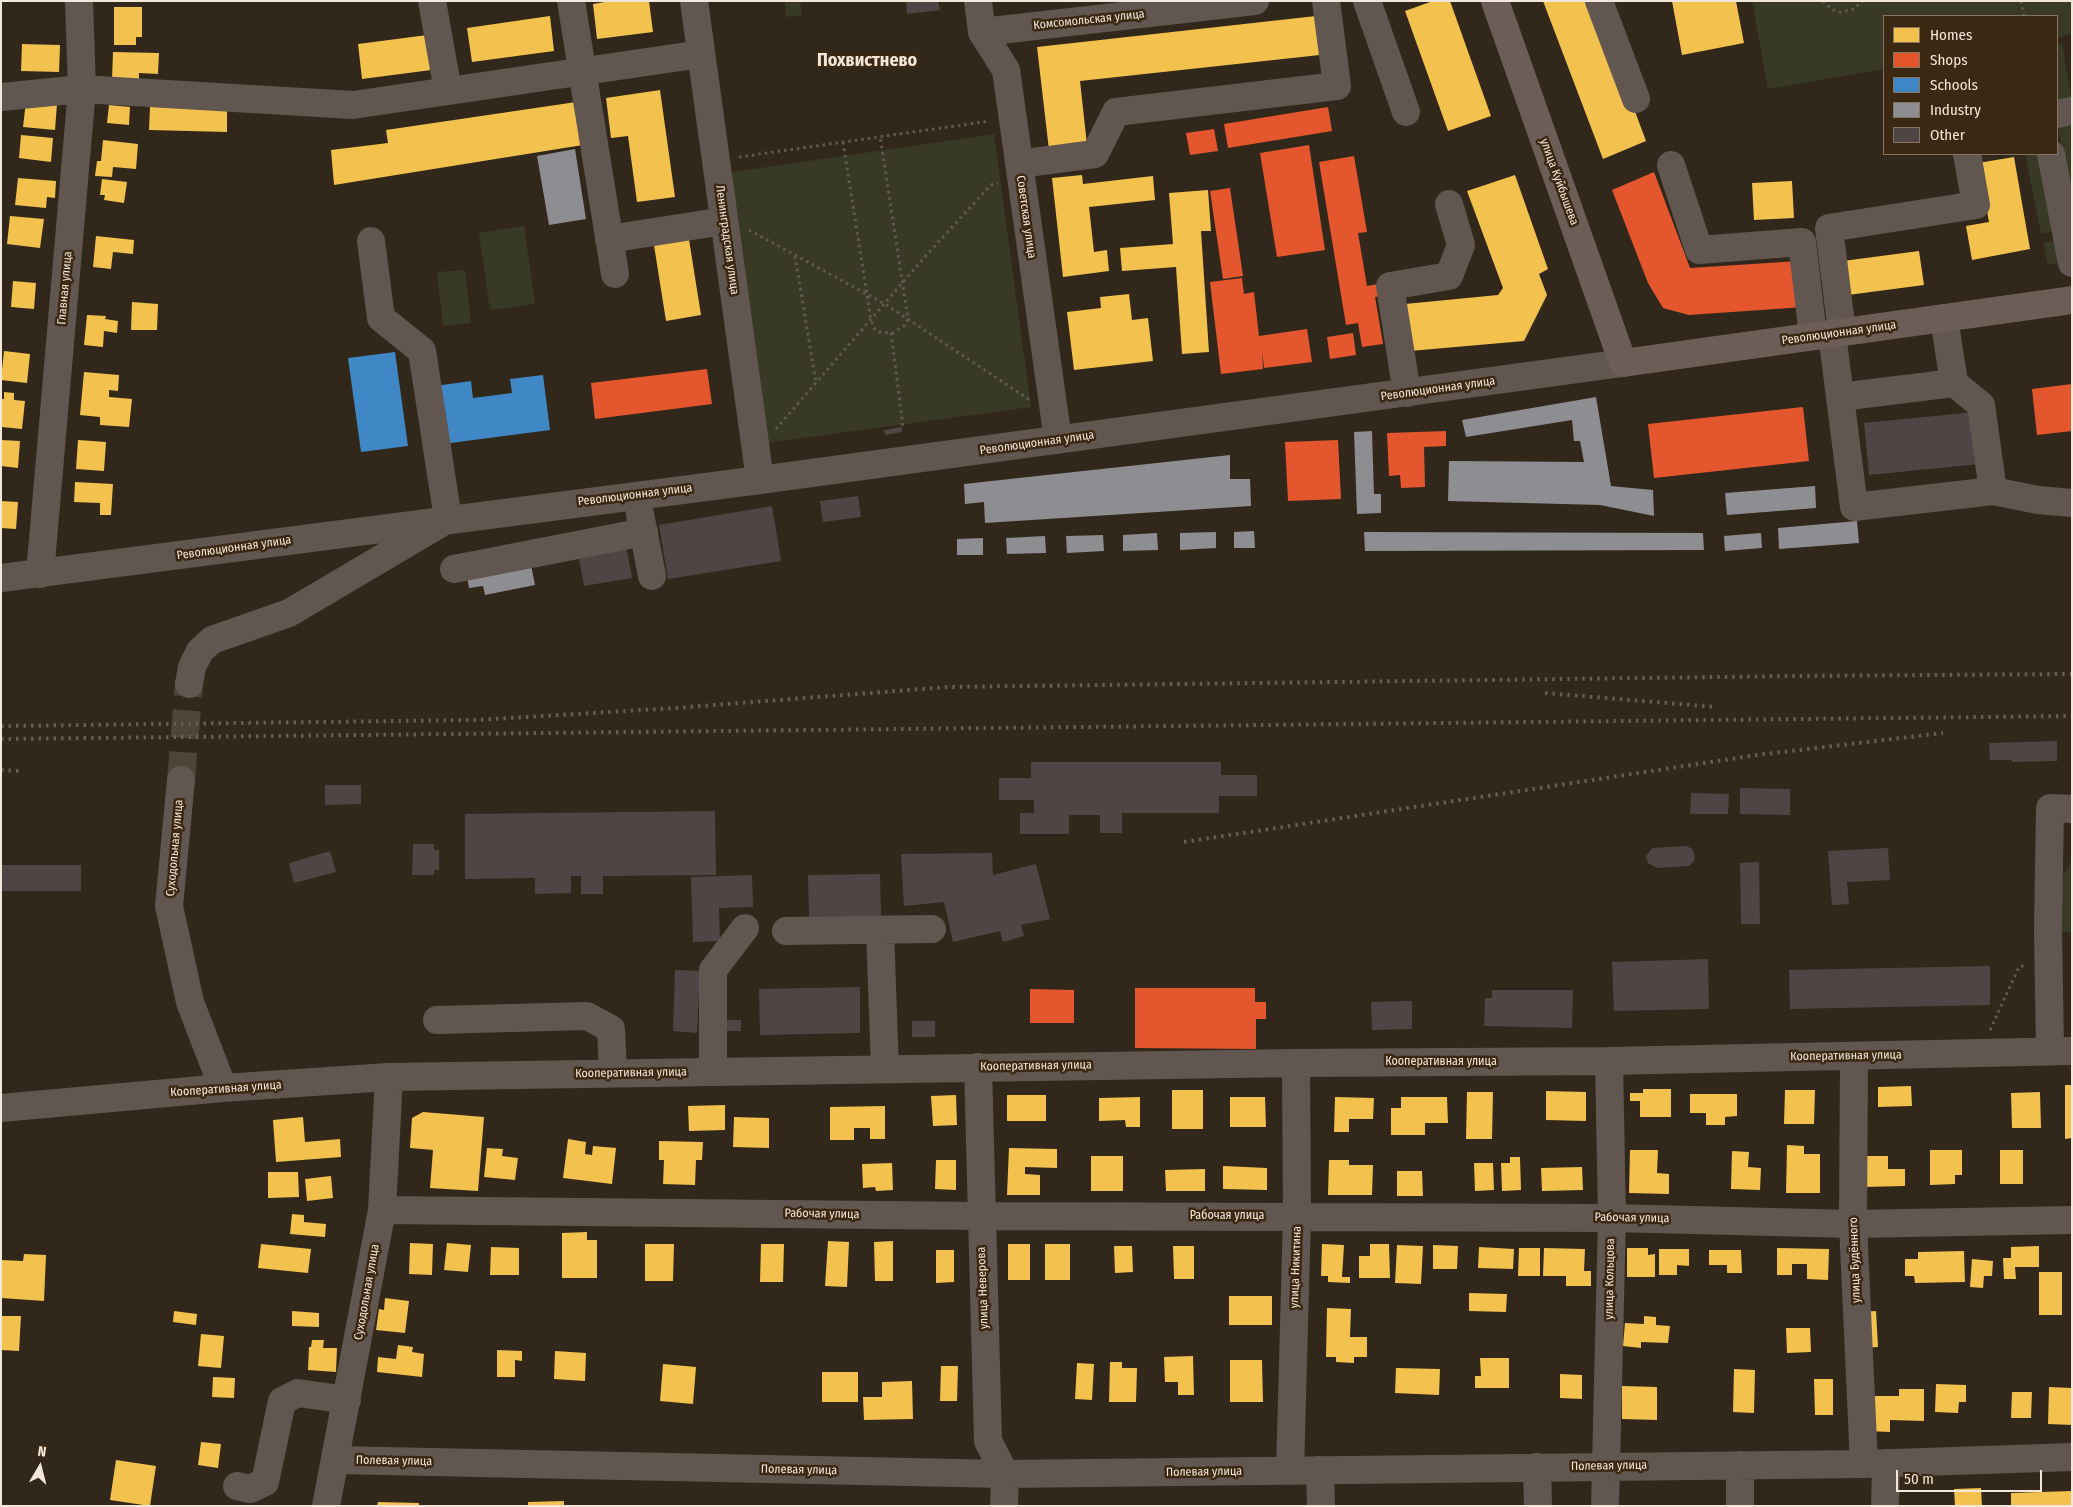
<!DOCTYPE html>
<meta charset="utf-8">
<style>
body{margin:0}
#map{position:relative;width:2073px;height:1507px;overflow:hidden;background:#32271b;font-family:"Fira Sans Condensed",sans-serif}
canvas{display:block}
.frame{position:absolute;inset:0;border:2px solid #f3e6da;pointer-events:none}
.legend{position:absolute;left:1883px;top:15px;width:175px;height:140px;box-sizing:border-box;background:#3b2812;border:1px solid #857462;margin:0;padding:6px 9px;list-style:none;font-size:15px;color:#f3e6da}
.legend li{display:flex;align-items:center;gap:10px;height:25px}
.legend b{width:25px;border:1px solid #857462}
.north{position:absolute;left:15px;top:1442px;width:50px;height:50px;-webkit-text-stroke:4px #3b2812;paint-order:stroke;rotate:8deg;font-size:14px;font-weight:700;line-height:20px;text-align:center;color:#f3e6da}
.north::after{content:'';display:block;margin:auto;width:18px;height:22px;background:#f3e6da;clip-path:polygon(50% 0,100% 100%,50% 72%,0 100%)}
.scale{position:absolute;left:1896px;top:1470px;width:146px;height:22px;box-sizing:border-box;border:2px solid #f3e6da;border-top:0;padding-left:6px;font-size:15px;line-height:18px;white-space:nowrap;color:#f3e6da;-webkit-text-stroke:4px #3b2812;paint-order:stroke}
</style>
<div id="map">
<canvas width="2073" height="1507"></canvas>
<div class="frame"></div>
<ul class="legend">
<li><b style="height:14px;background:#f2c14e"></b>Homes</li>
<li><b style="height:14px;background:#e4572e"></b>Shops</li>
<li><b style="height:14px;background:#3f88c5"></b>Schools</li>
<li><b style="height:14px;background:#8d8d92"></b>Industry</li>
<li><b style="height:14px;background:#4f4544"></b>Other</li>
</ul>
<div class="north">N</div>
<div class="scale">50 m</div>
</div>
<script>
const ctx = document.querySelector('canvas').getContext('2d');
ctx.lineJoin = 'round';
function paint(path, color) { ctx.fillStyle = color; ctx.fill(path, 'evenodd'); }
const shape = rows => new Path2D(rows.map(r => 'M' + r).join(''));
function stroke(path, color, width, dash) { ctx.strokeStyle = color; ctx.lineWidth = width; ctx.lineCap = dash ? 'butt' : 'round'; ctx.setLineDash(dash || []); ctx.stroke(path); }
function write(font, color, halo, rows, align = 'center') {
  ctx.font = font + ' "Fira Sans Condensed",sans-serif'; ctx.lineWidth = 5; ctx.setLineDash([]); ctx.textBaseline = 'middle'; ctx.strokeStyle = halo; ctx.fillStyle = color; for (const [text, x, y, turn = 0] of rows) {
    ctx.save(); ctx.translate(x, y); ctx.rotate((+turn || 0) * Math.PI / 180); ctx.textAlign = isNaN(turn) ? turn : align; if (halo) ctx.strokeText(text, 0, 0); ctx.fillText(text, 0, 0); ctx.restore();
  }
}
paint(shape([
 [785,1,800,1,802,15,786,17],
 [1752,1,2072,1,2072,34,2057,38,2057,16,1884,16,1884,69,1768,89],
 [2062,44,2072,102,2057,105,2057,45],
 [2072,124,2072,198,2058,127],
 [994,134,1031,407,766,443,726,173],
 [2025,154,2043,154,2059,230,2041,234],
 [524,226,535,304,490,310,479,233],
 [2061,240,2065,262,2048,265,2043,243],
 [465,270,471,323,443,326,437,272],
 [2072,859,2072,932,2055,933,2061,880]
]), '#383a25');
paint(shape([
 [611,1,649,1,653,32,597,39,593,4],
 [1433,1,1450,1,1491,116,1448,131,1405,11],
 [1543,1,1594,1,1646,141,1603,159],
 [1672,1,1736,1,1744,43,1682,55],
 [114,7,142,7,142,37,136,37,136,45,114,45],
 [1325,15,1329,54,1080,81,1087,145,1049,150,1037,47],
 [550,16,554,51,472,62,467,28],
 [435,34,439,69,362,79,358,44],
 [22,44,60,45,59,72,21,71],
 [113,52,159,53,158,74,139,73,139,81,112,80],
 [660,90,675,197,637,202,628,136,611,138,606,98],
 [26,101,57,104,55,130,23,127],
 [583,101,589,144,334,185,331,150,388,143,386,130],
 [109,105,130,107,129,125,107,123],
 [150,107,227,108,227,132,149,130],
 [21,135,53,138,51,162,19,158],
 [103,140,138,144,136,169,113,167,112,177,95,176,97,161,101,161],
 [2014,157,2030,249,1972,260,1966,226,1989,222,1978,163],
 [1082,175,1083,184,1153,176,1155,200,1089,207,1094,252,1107,250,1109,271,1063,277,1052,178],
 [1515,175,1548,269,1539,274,1547,295,1524,341,1410,351,1405,304,1498,295,1503,288,1467,191],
 [18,178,56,181,55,198,47,197,46,208,15,205],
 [102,179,127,182,124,203,104,200,105,195,100,195],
 [1792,181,1794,218,1754,220,1752,183],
 [1208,190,1211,231,1201,231,1209,352,1182,354,1176,267,1122,271,1120,248,1173,244,1169,193],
 [10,216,44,219,40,248,7,244],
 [688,233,701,315,666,321,653,239],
 [96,236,134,240,133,254,113,252,111,269,93,267],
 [1919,251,1924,285,1848,295,1843,261],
 [13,281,36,283,34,309,11,307],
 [1129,294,1132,320,1148,318,1153,361,1074,370,1067,312,1101,308,1100,297],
 [132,302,158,304,157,330,131,330],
 [87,315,106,316,105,319,118,321,117,333,104,331,103,347,84,345],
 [4,351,30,354,27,383,1,380],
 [84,372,119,375,118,391,109,390,109,397,132,399,129,427,100,425,100,417,80,415],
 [4,392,14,393,14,400,25,401,22,429,1,427,1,399,4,399],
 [1,440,20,441,18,468,1,466],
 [78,440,106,442,104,471,76,469],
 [75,482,113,484,111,515,100,515,100,503,74,502],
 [1,501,18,502,16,529,1,528],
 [2065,1085,2072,1085,2072,1138,2065,1139],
 [1911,1086,1912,1106,1878,1107,1878,1087],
 [1643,1089,1671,1089,1671,1117,1640,1117,1640,1101,1630,1101,1630,1093,1643,1093],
 [1172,1090,1203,1090,1203,1129,1172,1129],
 [1785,1090,1815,1090,1814,1124,1784,1124],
 [1546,1091,1586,1092,1586,1121,1546,1120],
 [1467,1092,1493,1092,1492,1139,1466,1139],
 [2040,1092,2041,1128,2012,1128,2011,1093],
 [1690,1094,1737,1094,1737,1116,1725,1117,1725,1125,1706,1125,1706,1113,1690,1113],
 [956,1095,957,1125,933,1126,931,1096],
 [1007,1095,1046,1095,1046,1121,1007,1121],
 [1140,1097,1140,1127,1126,1127,1125,1120,1099,1121,1099,1098],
 [1230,1097,1265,1097,1266,1127,1230,1127],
 [1335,1097,1374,1098,1373,1119,1349,1119,1349,1132,1334,1132],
 [1401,1097,1447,1097,1448,1123,1425,1123,1425,1135,1391,1135,1391,1108,1401,1108],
 [725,1105,725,1130,689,1131,688,1106],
 [885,1106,885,1139,870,1139,870,1128,854,1128,854,1140,830,1140,830,1107],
 [423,1112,484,1117,478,1191,430,1188,433,1150,410,1148,412,1118],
 [303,1117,305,1142,340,1139,341,1157,276,1162,273,1120],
 [734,1117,769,1118,769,1148,733,1147],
 [568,1139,586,1142,585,1154,592,1155,593,1146,616,1148,612,1184,563,1178],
 [659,1141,703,1142,702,1160,696,1160,695,1185,663,1184,664,1160,659,1160],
 [1787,1145,1804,1146,1804,1154,1820,1154,1820,1193,1786,1193],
 [487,1148,503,1149,502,1156,518,1158,515,1180,484,1177],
 [1009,1148,1057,1149,1057,1168,1025,1167,1025,1174,1040,1175,1040,1195,1007,1195],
 [1630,1150,1658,1150,1657,1173,1669,1174,1669,1194,1629,1193],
 [1930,1150,1962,1150,1962,1175,1955,1175,1955,1184,1930,1185],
 [2000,1150,2023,1150,2023,1184,2000,1184],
 [1732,1151,1749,1152,1748,1167,1761,1168,1760,1190,1731,1189],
 [1091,1156,1123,1156,1123,1191,1091,1191],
 [1863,1156,1888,1156,1888,1169,1905,1169,1905,1186,1863,1187],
 [1510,1157,1520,1157,1521,1190,1502,1191,1501,1163,1510,1163],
 [936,1160,956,1160,956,1190,935,1189],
 [1329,1160,1349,1160,1349,1165,1373,1165,1372,1195,1328,1195],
 [892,1163,893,1190,876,1191,875,1187,863,1188,862,1164],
 [1474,1163,1493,1163,1494,1190,1475,1191],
 [1223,1166,1267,1168,1267,1190,1223,1189],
 [1582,1167,1583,1190,1542,1191,1541,1168],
 [1205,1169,1205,1191,1166,1191,1165,1170],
 [1397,1171,1422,1171,1423,1196,1397,1196],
 [268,1172,298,1172,299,1197,268,1198],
 [331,1176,333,1198,307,1201,305,1179],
 [292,1214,304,1215,304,1222,326,1224,325,1237,290,1234],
 [587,1232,587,1240,597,1240,597,1278,562,1278,562,1233],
 [828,1241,849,1242,847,1287,825,1286],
 [893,1241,893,1281,875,1281,874,1242],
 [410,1243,433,1244,432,1275,409,1274],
 [447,1243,471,1245,468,1272,444,1270],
 [261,1244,311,1249,308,1273,258,1268],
 [645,1244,674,1244,673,1281,645,1281],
 [761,1244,784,1244,783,1282,760,1282],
 [1008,1244,1030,1244,1030,1280,1008,1280],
 [1045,1244,1070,1244,1070,1280,1045,1280],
 [1322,1244,1344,1245,1342,1277,1350,1277,1350,1283,1328,1282,1328,1276,1321,1276],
 [1370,1244,1389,1244,1390,1278,1359,1278,1359,1256,1370,1256],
 [1397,1245,1423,1246,1421,1284,1395,1283],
 [1433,1245,1458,1246,1457,1269,1433,1269],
 [1114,1246,1132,1246,1133,1272,1115,1273],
 [1173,1246,1194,1246,1194,1279,1174,1279],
 [2039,1246,2039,1267,2015,1267,2016,1279,2004,1279,2003,1258,2011,1258,2011,1247],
 [491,1247,519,1248,519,1275,490,1275],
 [1479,1247,1514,1249,1513,1269,1478,1268],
 [1519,1248,1540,1248,1540,1276,1518,1276],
 [1544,1248,1585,1249,1584,1271,1591,1271,1591,1286,1566,1286,1566,1276,1543,1276],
 [1627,1248,1648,1248,1648,1255,1655,1254,1655,1277,1627,1277],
 [1777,1248,1829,1249,1828,1280,1807,1279,1807,1264,1792,1264,1792,1275,1777,1275],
 [1659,1249,1689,1249,1689,1266,1677,1265,1677,1275,1659,1275],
 [936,1250,954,1250,954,1282,936,1283],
 [1709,1250,1741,1250,1742,1273,1727,1273,1727,1265,1709,1265],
 [1964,1251,1965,1282,1915,1283,1914,1276,1905,1276,1905,1259,1918,1259,1918,1252],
 [24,1254,46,1255,44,1301,1,1298,1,1260,23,1261],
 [1972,1259,1993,1261,1992,1276,1984,1276,1983,1288,1970,1287],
 [2039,1272,2062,1272,2062,1315,2039,1315],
 [1469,1293,1507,1294,1506,1312,1469,1311],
 [1229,1296,1272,1296,1272,1325,1229,1325],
 [385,1298,409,1301,405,1333,376,1330,379,1309,384,1310],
 [1327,1308,1351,1309,1350,1337,1367,1337,1367,1357,1354,1357,1354,1363,1336,1362,1336,1357,1326,1357],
 [174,1311,197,1314,196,1325,173,1322],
 [292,1311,319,1313,319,1327,292,1326],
 [1876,1311,1878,1347,1862,1348,1860,1312],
 [1,1316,21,1316,19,1351,1,1350],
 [1644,1316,1656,1317,1656,1325,1670,1326,1668,1343,1641,1342,1641,1348,1623,1346,1625,1323,1644,1324],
 [1786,1328,1810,1328,1811,1352,1787,1353],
 [201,1334,224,1336,221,1368,198,1366],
 [312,1340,324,1340,323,1348,337,1348,336,1372,308,1370,309,1347,311,1347],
 [398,1345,413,1347,412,1352,424,1354,422,1377,377,1372,378,1357,396,1359],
 [497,1350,522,1351,522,1361,515,1360,515,1377,497,1377],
 [555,1351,586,1353,585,1381,554,1379],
 [1193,1356,1194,1395,1178,1395,1178,1382,1165,1382,1164,1357],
 [1480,1358,1509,1358,1509,1388,1475,1388,1475,1376,1481,1376],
 [1230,1360,1262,1360,1263,1402,1230,1402],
 [1110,1362,1122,1362,1122,1368,1137,1368,1136,1402,1109,1402],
 [1077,1363,1094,1364,1092,1400,1075,1399],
 [663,1364,696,1367,693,1404,660,1401],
 [941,1366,958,1366,957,1401,940,1401],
 [1396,1368,1440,1369,1439,1395,1395,1393],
 [1734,1369,1755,1370,1754,1413,1733,1412],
 [822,1372,858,1372,858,1402,822,1402],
 [1560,1374,1582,1375,1582,1399,1560,1398],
 [213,1377,235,1378,234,1398,212,1397],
 [1814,1379,1833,1379,1833,1415,1815,1415],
 [912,1381,913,1419,864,1420,863,1397,882,1397,882,1382],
 [1936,1384,1966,1385,1966,1402,1959,1402,1958,1413,1935,1412],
 [1622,1386,1657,1387,1657,1420,1622,1419],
 [2049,1387,2072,1388,2072,1425,2048,1424],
 [1899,1389,1924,1389,1924,1421,1890,1420,1890,1432,1867,1431,1873,1396,1899,1396],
 [2012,1392,2032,1392,2031,1418,2011,1418],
 [201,1442,221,1444,218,1468,198,1465],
 [116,1460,156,1466,150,1506,110,1500],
 [1981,1488,1982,1506,1955,1506,1954,1489],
 [2072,1491,2072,1506,2011,1506,2011,1493],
 [564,1501,564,1506,528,1506,528,1502],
 [378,1502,419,1503,419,1506,377,1506]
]), '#f2c14e');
paint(shape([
 [1328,107,1332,131,1228,148,1224,124],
 [1214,129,1218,151,1190,155,1186,133],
 [1309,145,1325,250,1277,257,1260,153],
 [1354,156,1367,232,1358,233,1367,286,1378,284,1380,296,1375,297,1383,344,1362,347,1358,323,1346,325,1319,162],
 [1654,172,1690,268,1799,261,1804,307,1689,315,1663,308,1648,283,1612,190],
 [1230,188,1243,276,1223,279,1210,191],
 [1242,278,1244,294,1254,292,1259,336,1307,329,1312,362,1264,368,1262,351,1263,369,1221,374,1210,282],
 [1353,333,1356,355,1330,359,1327,337],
 [707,369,712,404,595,419,591,383],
 [2072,384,2072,431,2037,435,2032,389],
 [1803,407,1809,461,1654,478,1648,424],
 [1446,431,1446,446,1424,447,1425,487,1401,488,1400,475,1389,476,1387,433],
 [1338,440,1341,499,1288,501,1285,442],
 [1135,988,1255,988,1255,1002,1266,1002,1266,1019,1256,1019,1256,1049,1135,1048],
 [1030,989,1074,990,1074,1023,1030,1023]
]), '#e4572e');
paint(shape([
 [395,352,408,446,361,452,348,358],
 [543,375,550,430,443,444,435,386,471,381,473,398,512,393,510,379]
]), '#3f88c5');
paint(shape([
 [575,149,586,219,549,225,537,156],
 [1596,397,1611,486,1653,490,1654,516,1600,505,1448,501,1449,461,1584,462,1580,441,1574,441,1572,420,1466,437,1462,420],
 [1372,431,1374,494,1381,494,1381,513,1357,514,1354,432],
 [1230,455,1230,479,1250,479,1251,506,985,523,984,502,965,504,964,484],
 [1815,486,1816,508,1727,515,1725,493],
 [1857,521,1859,543,1779,549,1778,528],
 [1254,531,1255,548,1234,548,1234,532],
 [1216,532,1216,548,1180,550,1180,533],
 [1364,532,1703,533,1704,550,1365,551],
 [1157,533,1158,550,1123,551,1123,535],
 [1761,533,1762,548,1725,551,1724,536],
 [1103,535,1104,551,1067,553,1066,536],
 [1045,536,1046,553,1007,554,1006,538],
 [983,538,983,555,957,555,957,539],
 [531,565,535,585,485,595,483,586,469,588,466,572]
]), '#8d8d92');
paint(shape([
 [906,1,938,1,940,10,907,14],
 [1975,412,1980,464,1869,475,1864,423],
 [902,427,902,432,885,435,884,430],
 [858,496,861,517,823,522,820,501],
 [772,506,781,561,668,579,659,525],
 [625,540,632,578,584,586,577,549],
 [2057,741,2057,761,2012,762,2012,760,1990,760,1989,743],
 [1031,762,1221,762,1221,775,1257,775,1257,796,1219,796,1219,813,1122,813,1122,833,1100,833,1100,815,1069,815,1069,834,1020,834,1020,813,1034,813,1034,800,999,800,999,778,1031,778],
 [325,785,361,785,361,804,325,805],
 [1740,788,1790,789,1790,815,1740,814],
 [1691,793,1729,794,1728,814,1690,814],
 [715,811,716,875,603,876,603,894,581,894,581,876,571,876,571,893,535,894,535,878,465,879,465,814],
 [413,844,434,844,434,850,439,850,439,870,434,870,434,875,412,875],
 [1687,846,1692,849,1695,855,1694,861,1689,866,1657,868,1648,863,1646,856,1652,848],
 [1888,848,1890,880,1847,882,1849,904,1832,905,1828,851],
 [330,851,336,872,294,883,289,863],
 [992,853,993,875,1036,864,1050,919,1021,925,1024,936,1003,942,1000,931,953,942,944,902,904,906,901,854],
 [1759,862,1760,924,1741,924,1740,863],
 [1,865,81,865,81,891,1,891],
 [880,874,881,916,809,917,808,875],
 [752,875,753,907,719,908,720,941,693,942,691,877],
 [1708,959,1709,1009,1614,1011,1612,962],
 [1990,966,1990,1005,1790,1009,1789,970],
 [675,970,700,971,697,1033,673,1031],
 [860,987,860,1033,760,1035,759,989],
 [1492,990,1573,990,1572,1028,1484,1026,1485,998,1492,998],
 [1412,1001,1412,1029,1372,1030,1371,1002],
 [720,1020,741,1020,741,1031,721,1031],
 [912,1021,935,1021,935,1037,912,1037]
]), '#4f4544');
stroke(shape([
 [181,780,189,684]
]), '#4f4438', 28, [28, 14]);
stroke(shape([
 [1823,1,1833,10,1840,12,1854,9,1862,1],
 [2021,1,2024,16],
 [843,142,871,320,874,328,879,332,893,333,904,326,908,319,880,136],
 [739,157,990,121],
 [749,230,885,304,1030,400],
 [795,256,816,383],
 [891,333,903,426],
 [776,429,930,251,991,185,998,183],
 [1990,1030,2019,967,2025,965]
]), '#635953', 3, [2.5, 4]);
stroke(shape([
 [432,1,448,91],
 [571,1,615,274],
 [694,1,760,480],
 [978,1,982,32,1006,70,1058,440],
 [1367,1,1406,112],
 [1599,1,1636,99],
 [982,32,1255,1],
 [1,97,82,89,353,105,701,54],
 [2057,114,2072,111],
 [2051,154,2072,263],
 [1019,164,1095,154,1116,112,1337,86,1326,1],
 [1671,165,1699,250,1802,242,1813,336],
 [609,239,724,221],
 [371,241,381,318,422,351,448,519],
 [1842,332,1829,228,1976,205,1967,154],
 [1832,334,1854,507,1993,491,1981,405,1954,383,1944,318],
 [1407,393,1390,286,1449,276,1461,245,1449,204],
 [1840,397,1954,383],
 [1993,491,2038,500,2072,503],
 [640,514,652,576],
 [454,569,644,532],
 [40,574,82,89,79,1],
 [1,578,760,480,1623,363],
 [189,684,192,667,200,651,212,640,289,613,438,525],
 [181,780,169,906,190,1002,223,1088],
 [880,930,885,1069],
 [786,931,932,929],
 [437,1020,587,1016,611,1029,613,1073],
 [2050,1051,2048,929,2050,808,2072,809],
 [1854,1056,1853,1224,1864,1464],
 [978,1067,988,1441,1005,1474,1004,1506],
 [713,1071,713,970,745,928],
 [1,1108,223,1088,389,1077,1296,1063,1609,1061,2072,1051],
 [382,1210,981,1216,1612,1218,1853,1224,2072,1220],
 [336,1460,1005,1474,1864,1464,2072,1457],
 [1537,1467,1538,1506],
 [1320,1470,1321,1506],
 [1290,1471,1297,1216,1296,1063],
 [237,1486,250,1489,265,1482,282,1401,298,1393,347,1400],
 [326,1506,382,1210,389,1077],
 [1605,1506,1612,1218,1609,1061],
 [1740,1506,1740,1465],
 [1885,1506,1886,1463]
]), '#625651', 28);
stroke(shape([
 [1495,1,1623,363,2072,300]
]), '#6c5d56', 28);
stroke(shape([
 [1545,693,1716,707],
 [1,726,477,720,675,708,948,687,1795,676,2072,674],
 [1,739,2072,716],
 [1,770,20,771],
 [1184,842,1757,755,1943,733]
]), '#675d56', 4, [2.5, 5]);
write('12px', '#f3e6da', '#3b2812', [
 ["Комсомольская улица",1089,20,-6],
 ["улица Куйбышева",1559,182,70],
 ["Советская улица",1026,217,82],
 ["Ленинградская улица",727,240,82],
 ["Главная улица",65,288,-85],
 ["Революционная улица",1839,333,-8],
 ["Революционная улица",1438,389,-8],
 ["Революционная улица",1037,443,-8],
 ["Революционная улица",635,495,-7],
 ["Революционная улица",234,548,-8],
 ["Суходольная улица",175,848,-85],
 ["Кооперативная улица",1846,1056,-1],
 ["Кооперативная улица",1441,1062],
 ["Кооперативная улица",1036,1066,-1],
 ["Кооперативная улица",631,1073,-1],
 ["Кооперативная улица",226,1089,-4],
 ["Рабочая улица",822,1214,1],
 ["Рабочая улица",1227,1216],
 ["Рабочая улица",1632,1218,1],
 ["улица Будённого",1855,1260,-92],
 ["улица Никитина",1296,1267,-88],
 ["улица Кольцова",1610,1279,-89],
 ["улица Неверова",983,1288,-92],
 ["Суходольная улица",367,1292,-80],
 ["Полевая улица",394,1461,1],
 ["Полевая улица",1609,1466,-1],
 ["Полевая улица",799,1470,1],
 ["Полевая улица",1204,1472,-1]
]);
write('bold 18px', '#f3e6da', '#3b2812', [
 ["Похвистнево",867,61]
]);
</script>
